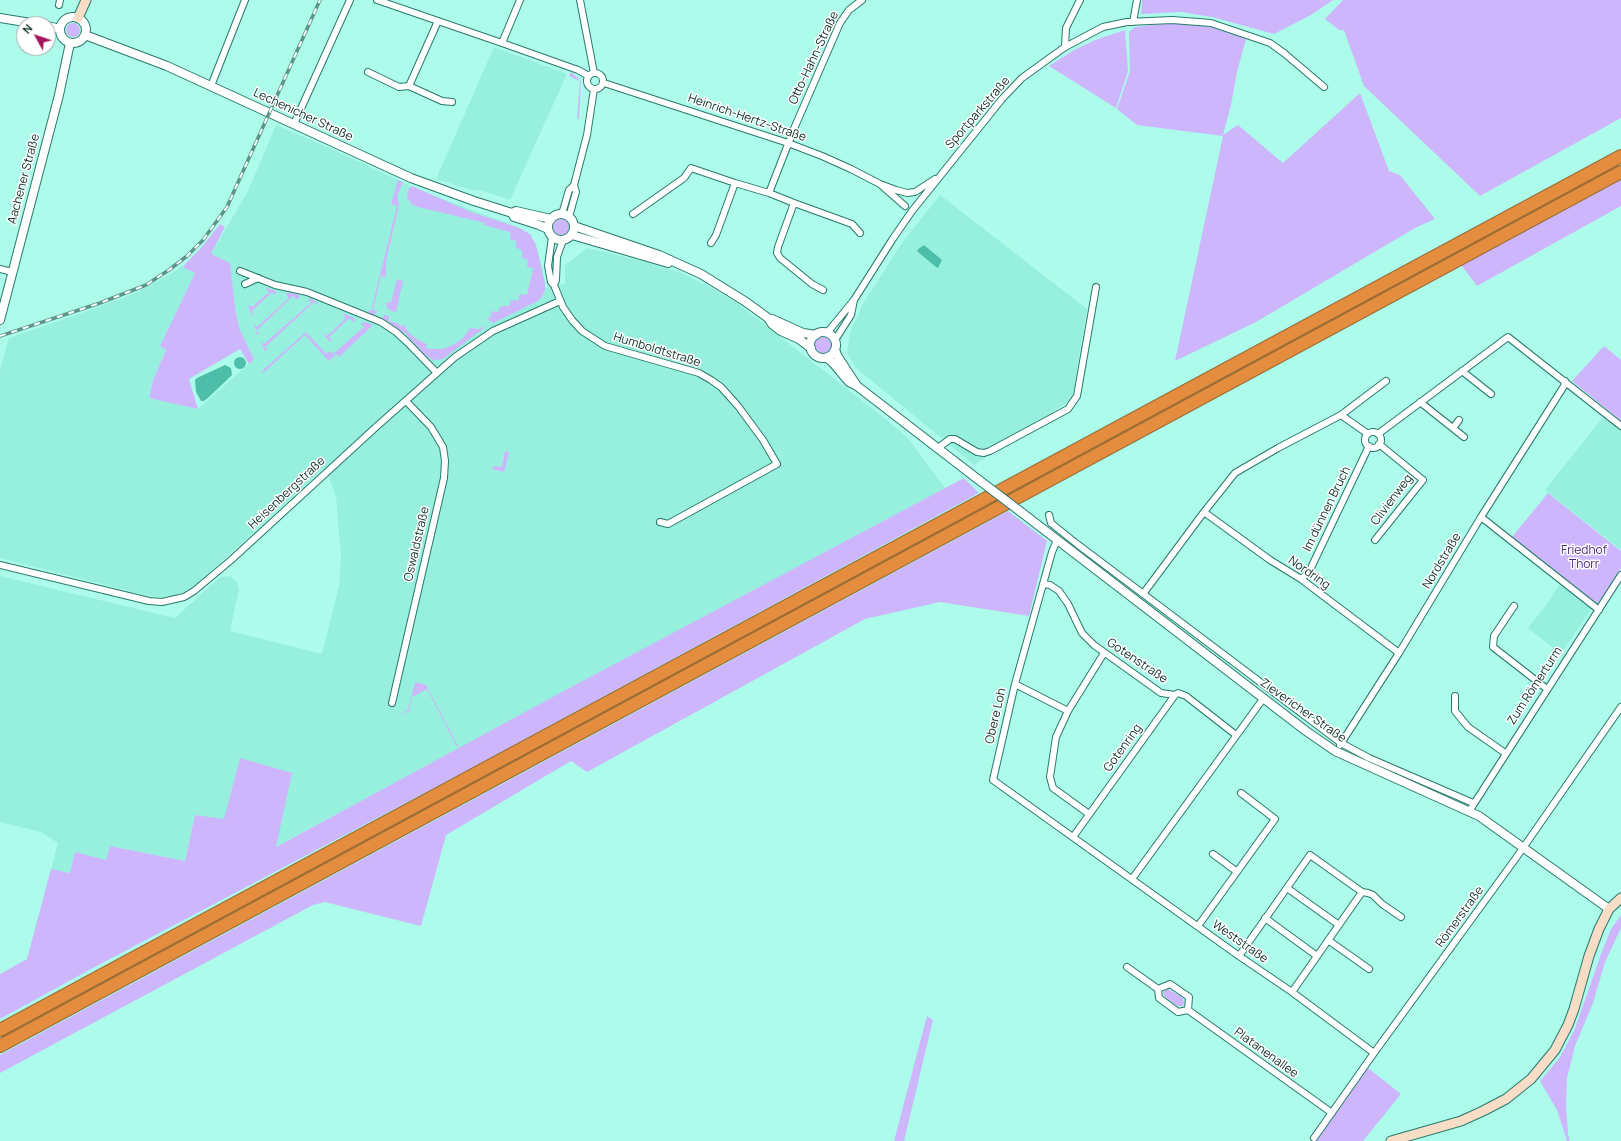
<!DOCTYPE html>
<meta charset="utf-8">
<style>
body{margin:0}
#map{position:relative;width:1621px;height:1141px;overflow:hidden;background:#adfceb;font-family:Manrope,sans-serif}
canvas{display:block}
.north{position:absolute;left:16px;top:16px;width:40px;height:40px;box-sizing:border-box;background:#fff;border:1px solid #9eaba9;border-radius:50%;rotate:310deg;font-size:11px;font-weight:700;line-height:16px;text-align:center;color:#0d2e28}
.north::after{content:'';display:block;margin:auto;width:14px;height:18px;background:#a41559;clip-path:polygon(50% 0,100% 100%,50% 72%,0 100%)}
</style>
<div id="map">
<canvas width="1621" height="1141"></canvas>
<div class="north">N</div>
</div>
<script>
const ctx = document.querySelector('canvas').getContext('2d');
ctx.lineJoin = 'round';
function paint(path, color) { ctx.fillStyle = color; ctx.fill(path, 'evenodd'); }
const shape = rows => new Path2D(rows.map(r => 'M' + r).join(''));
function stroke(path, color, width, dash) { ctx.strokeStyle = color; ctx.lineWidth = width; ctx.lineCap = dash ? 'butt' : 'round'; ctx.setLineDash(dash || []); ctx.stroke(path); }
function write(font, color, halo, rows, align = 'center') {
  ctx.font = font + ' Manrope,sans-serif'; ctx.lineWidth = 3; ctx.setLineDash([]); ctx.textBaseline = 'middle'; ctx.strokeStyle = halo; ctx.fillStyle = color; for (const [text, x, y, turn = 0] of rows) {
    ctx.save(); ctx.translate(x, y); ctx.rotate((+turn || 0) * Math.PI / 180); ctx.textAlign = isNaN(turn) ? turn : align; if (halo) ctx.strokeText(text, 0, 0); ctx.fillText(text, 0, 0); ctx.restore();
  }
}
paint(shape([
 [494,47,567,74,510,200,480,190,475,191,436,179],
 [276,125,334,150,417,189,522,229,537,249,544,277,545,288,565,283,565,265,587,248,643,261,679,272,706,285,737,303,882,416,908,438,945,488,275,847,224,820,195,815,185,861,110,846,106,860,70,873,51,869,58,843,41,832,0,822,0,576,175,618,220,577,230,576,236,581,239,589,230,631,322,654,339,586,341,557,336,497,325,467,198,583,185,591,175,595,163,597,144,595,0,558,0,369,9,338,93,309,138,292,172,273,185,264,184,268,195,273,160,346,166,349,153,380,149,397,198,409,254,359,239,328,235,307,211,254,248,191],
 [940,195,1087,309,1072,399,974,465,856,368,847,353,850,332,864,302,904,240],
 [1603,417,1621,431,1621,550,1545,490],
 [1561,583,1592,608,1561,654,1528,628,1553,596,1552,595]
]), '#97f0dd');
paint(shape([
 [1142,0,1333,0,1311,15,1274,34,1212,17,1181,12,1141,14],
 [1343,0,1621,0,1621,118,1480,196,1364,86,1344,30,1339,30,1325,19],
 [1171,23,1211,27,1246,39,1237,72,1231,105,1223,135,1238,125,1283,163,1360,93,1389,171,1400,175,1435,219,1415,228,1256,322,1175,361,1223,136,1137,125,1117,109,1130,71,1129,32,1135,27],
 '66 30a7 7 0 1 1 14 0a7 7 0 1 1-14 0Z',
 [1125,30,1128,71,1116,108,1049,66,1074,50,1095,40],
 [571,72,581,81,579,119,577,118,580,81,569,76],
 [1621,177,1621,206,1477,286,1461,265],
 [398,180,403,182,397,196,399,205,386,261,386,277,381,276,373,310,378,311,374,315,369,313,368,310,371,311,397,206,391,204],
 [412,186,471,212,517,227,530,234,536,245,545,283,545,291,541,298,538,301,493,323,491,322,486,317,490,318,492,311,498,312,501,306,509,306,511,300,518,301,520,294,527,295,533,268,527,267,528,260,522,258,522,250,516,248,516,241,510,239,510,232,484,225,485,223,414,206,411,203,407,197,408,190],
 '553 227a8 8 0 1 1 16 0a8 8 0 1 1-16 0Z',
 [220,224,225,227,211,254,230,263,235,307,239,328,254,359,249,364,240,349,189,379,198,409,149,398,153,380,166,350,160,346,195,273,184,268,185,264,200,249],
 [397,279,403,281,396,312,389,310,386,305,386,302,391,303],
 [268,288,276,291,276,294,275,295,272,292,251,312,254,315,251,315,248,305,252,307,269,292,266,289],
 [288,293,297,294,300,296,297,300,293,296,256,331,259,334,257,335,254,324,257,327,289,298,286,294],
 [309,298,317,302,318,305,314,302,265,347,268,350,265,351,261,341,264,344,311,303,308,299],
 [345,314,354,318,355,320,353,322,349,318,329,337,332,341,330,342,324,335,323,333,327,336,346,318,343,315],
 [384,315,389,316,389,321,397,323,401,326,404,325,410,334,420,341,427,344,426,348,430,349,443,349,455,344,463,338,470,328,480,329,483,326,484,328,443,359,433,360,425,355,406,334,383,319],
 [365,322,373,325,339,357,336,354,329,361,305,335,263,373,262,371,306,332,326,354,330,351,333,354,364,327,361,323],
 '815 345a8 8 0 1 1 16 0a8 8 0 1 1-16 0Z',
 [1604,346,1621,360,1621,421,1572,381],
 [505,451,509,452,504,472,492,469,494,466,502,467],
 [964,478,979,493,464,772,91,969,0,1019,0,974,27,959,51,869,70,873,75,852,106,860,110,846,185,861,195,815,224,819,240,758,292,773,276,847,562,692],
 [1548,493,1621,551,1621,568,1597,605,1512,537],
 [1008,511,1047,541,1029,616,940,602,865,619,587,772,571,761,446,835,421,926,325,902,313,905,0,1073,0,1055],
 [415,682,426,685,458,746,457,747,427,689,412,697,409,711,398,717,408,710],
 [1621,915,1621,928,1605,962,1593,1003,1575,1046,1567,1078,1566,1105,1568,1134,1570,1141,1567,1141,1557,1110,1540,1081,1560,1057,1574,1031,1601,954,1611,929],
 [1168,989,1183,998,1184,1002,1183,1006,1177,1006,1165,997,1163,992],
 [927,1016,933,1020,904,1141,894,1141],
 [1368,1068,1401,1094,1363,1141,1316,1141]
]), '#cdb6fc');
paint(shape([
 [924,245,942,260,938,268,936,267,918,252,917,250],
 '234 363a6 6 0 1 1 12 0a6 6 0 1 1-12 0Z',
 [225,365,231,368,232,375,209,397,204,401,201,401,196,392,195,380,197,378]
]), '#4cbeaa');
const minor = shape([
 [377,0,502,43,578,70,589,76],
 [580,0,594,73],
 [59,5,60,0],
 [438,21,409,86,442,101,452,102],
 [1133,22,1137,0],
 [502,43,520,0],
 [1065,47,1066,28,1080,0],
 [368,72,399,87,409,86],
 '587 81a8 8 0 1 1 16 0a8 8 0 1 1-16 0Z',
 [604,83,788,143,822,156,851,169,880,184,896,190,907,193,915,192,935,179],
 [211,86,245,0],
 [294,124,350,0],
 [793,131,840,23,849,10,862,0],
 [881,185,905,206],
 [769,193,792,134],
 [794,203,852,224,860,233],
 [562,214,569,190,574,185],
 [633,214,684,178,691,168,735,183,769,193,794,203,778,247,777,253,780,258,812,284,823,290],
 [569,217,576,192,574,185,587,135,594,89],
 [552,237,548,266,551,282,554,285,563,307,572,320,582,331,605,346,699,373,711,380,721,387,738,406,763,440,777,464,668,524,660,522],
 [711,243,716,235,735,183],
 [0,269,12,272],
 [240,271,275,285,307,292,381,322,396,332,407,342,437,373],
 [245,284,258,278],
 [554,285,556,280,557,257,563,240],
 [827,333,854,300,892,240,912,211,1002,99,1022,78,1065,47,1103,27,1127,22,1172,20,1211,23,1270,43,1284,53,1324,87],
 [835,340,851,315,854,300],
 [1462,371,1491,394],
 [1420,402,1464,437],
 [1341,415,1386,381],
 [1453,428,1459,420],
 '1365 440a8 8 0 1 1 16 0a8 8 0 1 1-16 0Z',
 [1378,434,1508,337,1621,426],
 [938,448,950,439,955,439,977,452,984,453,990,451,1068,409,1077,396,1096,287],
 [1204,512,1270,560,1301,579,1399,653],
 [1049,515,1051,523,1077,544,1341,743,1369,758,1473,803],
 [1481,517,1599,610],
 [1057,540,1052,552,1015,684,993,780,1239,956,1292,992,1374,1053],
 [1375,540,1423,480,1379,444],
 [0,565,149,601,162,602,184,597,194,591,230,561,376,427,455,357,493,331,560,301],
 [1301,579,1309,572,1369,446],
 [1043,584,1050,585,1059,591,1068,604,1082,633,1094,645,1161,693,1175,695,1178,693,1186,696,1236,735],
 [1143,594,1204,512,1235,473,1278,448,1341,415,1368,434],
 [1514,606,1494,636,1493,647,1547,689],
 [1015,684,1068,711],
 [1455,696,1455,711,1468,727,1505,753],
 [392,703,444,478,445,461,443,447,431,427,406,401],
 [1340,745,1399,653,1481,517,1564,386,1565,381],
 [1470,810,1621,575],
 [1089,814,1053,788,1050,777,1056,737,1068,711,1104,653],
 [1073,837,1175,695],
 [1213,854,1236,871],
 [1132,879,1263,699],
 [1287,888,1339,925],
 [1362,892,1368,893,1373,895,1382,904,1401,917],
 [1265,918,1317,956],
 [1198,926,1275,819,1241,793],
 [1328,940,1369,969],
 [1239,956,1310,855,1362,892,1292,992],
 [1127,967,1158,989,1159,998,1178,1012,1188,1010,1332,1113],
 [1158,989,1170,984,1189,997,1188,1010],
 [1314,1138,1374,1053,1516,858,1621,707]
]);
const tertiary = shape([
 '60 30a13 13 0 1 1 26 0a13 13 0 1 1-26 0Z',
 [0,18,37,24],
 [48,26,60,29],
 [85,35,167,66,411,178,474,201,512,213,516,211,551,219],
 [512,213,514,217,539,225,548,229],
 '548 227a13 13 0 1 1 26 0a13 13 0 1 1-26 0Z',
 [574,226,659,255,701,274,746,302,768,318,772,324,781,331,799,339,811,348],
 [572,235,668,263],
 [772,319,803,333,816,335],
 [0,320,59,95,70,43],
 '810 345a13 13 0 1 1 26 0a13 13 0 1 1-26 0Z',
 [835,350,838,357,857,386],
 [827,358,833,363,849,382,857,386,975,477],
 [1021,512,1306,731,1335,751,1479,816,1609,909]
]);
const secondary = shape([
 [78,18,86,0],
 [1391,1141,1461,1121,1483,1111,1506,1099,1531,1079,1555,1050,1568,1025,1574,1009,1589,956,1599,929,1609,909,1621,898]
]);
const motorway = shape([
 [0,1030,1621,156],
 [0,1046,1621,172]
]);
stroke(minor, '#28796b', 8);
stroke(tertiary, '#28796b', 10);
stroke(secondary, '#28796b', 11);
stroke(motorway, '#996c36', 14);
stroke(minor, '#fff', 6);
stroke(tertiary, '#fff', 8);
stroke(secondary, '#f7ddc5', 9);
stroke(motorway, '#e48d3e', 12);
const rail = shape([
 [0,336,100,303,146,285,169,270,187,256,203,240,227,207,320,0]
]);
stroke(rail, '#5d958a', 3.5);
stroke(rail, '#fff', 2, [6]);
const tertiaryBridge = shape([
 [975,477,1021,512]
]);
stroke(tertiaryBridge, '#28796b', 10, []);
stroke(tertiaryBridge, '#fff', 8);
write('12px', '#0d2e28', '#fff', [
 ["Otto-Hahn-Straße",814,58,-65],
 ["Sportparkstraße",978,113,-49],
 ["Lechenicher Straße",303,115,25],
 ["Heinrich-Hertz-Straße",747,118,19],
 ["Aachener Straße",24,179,-75],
 ["Humboldtstraße",657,350,17],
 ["Heisenbergstraße",287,493,-43],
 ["Clivienweg",1392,500,-53],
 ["Im dünnen Bruch",1327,509,-64],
 ["Oswaldstraße",417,544,-77],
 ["Nordstraße",1442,561,-59],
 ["Nordring",1309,573,35],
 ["Gotenstraße",1137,661,34],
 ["Zum Römerturm",1535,686,-57],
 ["Zievericher Straße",1303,711,35],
 ["Obere Loh",996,716,-77],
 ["Gotenring",1123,748,-54],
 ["Römerstraße",1460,917,-54],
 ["Weststraße",1240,942,35],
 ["Platanenallee",1266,1053,36]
]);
write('12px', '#4c277c', '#fff', [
 ["Friedhof",1584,551],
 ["Thorr",1584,565]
]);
</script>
